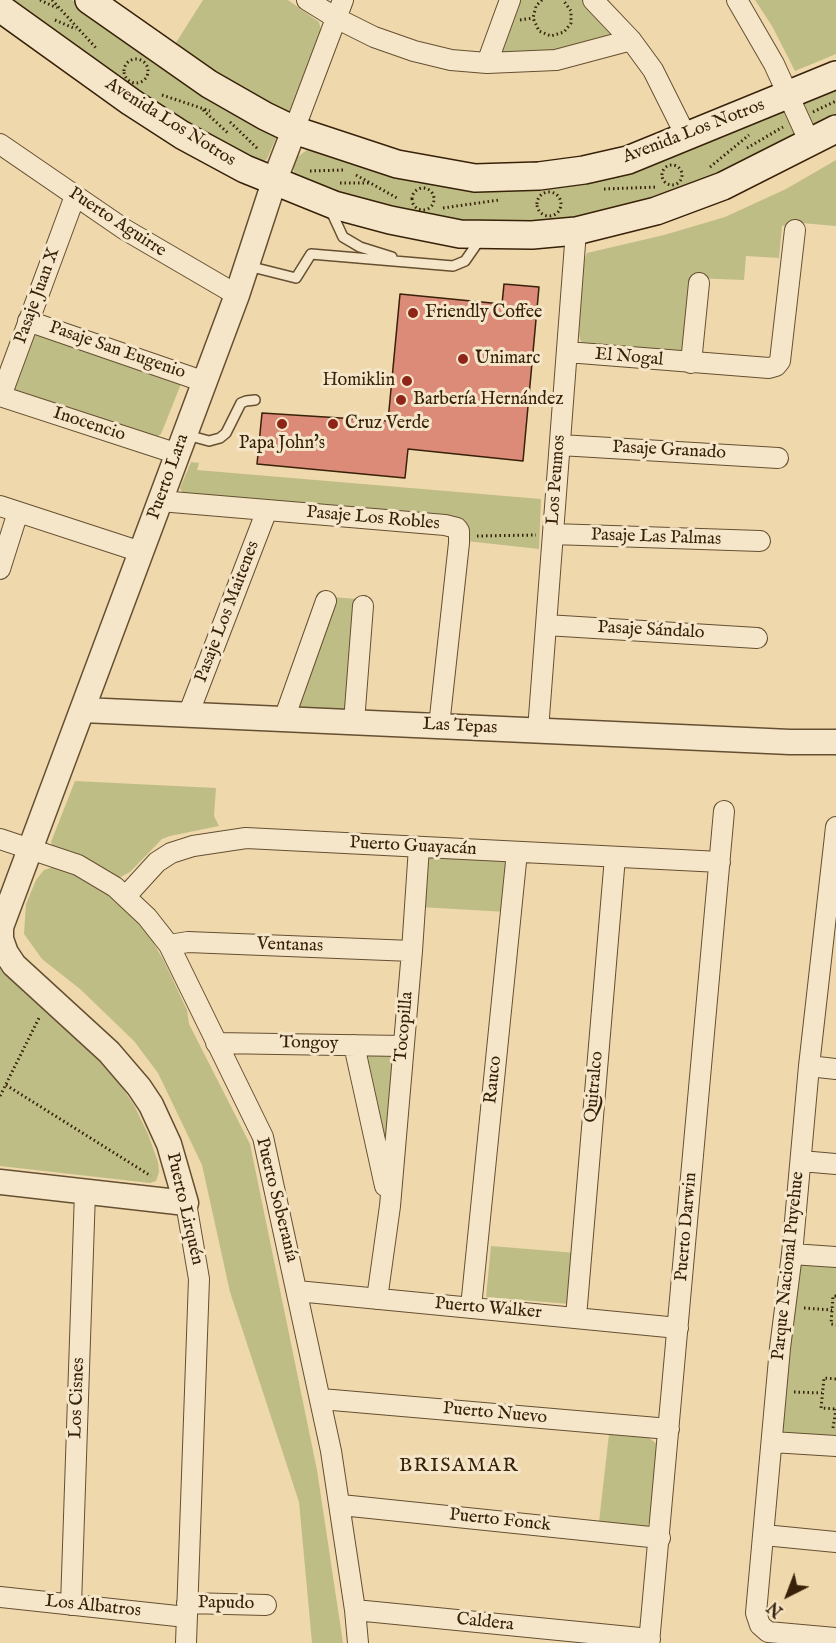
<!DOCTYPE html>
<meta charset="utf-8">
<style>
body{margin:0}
#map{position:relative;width:836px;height:1643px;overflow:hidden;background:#f0d8ad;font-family:"IM FELL English",serif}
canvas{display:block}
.north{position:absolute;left:758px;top:1565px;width:60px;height:60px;-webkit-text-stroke:4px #f5e6ca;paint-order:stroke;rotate:222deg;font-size:16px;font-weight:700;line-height:24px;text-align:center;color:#372108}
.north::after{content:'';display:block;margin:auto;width:21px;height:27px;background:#372108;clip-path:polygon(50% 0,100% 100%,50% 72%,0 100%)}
</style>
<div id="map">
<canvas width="836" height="1643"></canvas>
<div class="north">N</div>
</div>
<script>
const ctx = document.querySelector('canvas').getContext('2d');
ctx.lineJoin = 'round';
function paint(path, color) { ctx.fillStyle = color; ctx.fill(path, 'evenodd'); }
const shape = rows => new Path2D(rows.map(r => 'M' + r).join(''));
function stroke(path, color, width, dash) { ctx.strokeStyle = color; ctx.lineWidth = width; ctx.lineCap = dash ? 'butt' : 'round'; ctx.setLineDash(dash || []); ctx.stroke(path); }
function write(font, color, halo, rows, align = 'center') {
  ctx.font = font + ' "IM FELL English",serif'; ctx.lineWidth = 6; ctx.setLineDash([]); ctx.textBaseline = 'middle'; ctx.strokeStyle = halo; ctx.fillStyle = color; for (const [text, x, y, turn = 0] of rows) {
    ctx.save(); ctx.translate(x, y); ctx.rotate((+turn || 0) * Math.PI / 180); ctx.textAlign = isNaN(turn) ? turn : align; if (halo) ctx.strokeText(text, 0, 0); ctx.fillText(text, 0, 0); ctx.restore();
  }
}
paint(shape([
 [3,0,72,0,272,132,276,138,267,159,260,164,227,151],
 [203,0,288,0,319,22,321,30,292,113,286,115,172,49],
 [519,0,582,0,613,30,614,35,553,54,501,54],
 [755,0,836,0,836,54,795,71,772,26],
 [836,84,836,121,827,125,812,126,803,111,805,99],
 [781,110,786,112,796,136,716,180,559,225,473,227,327,194,295,176,293,167,296,158,311,147,484,189],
 [836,160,836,226,801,223,782,226,779,258,746,256,744,280,694,278,690,280,689,284,687,345,681,353,583,345,580,339,579,332,582,266,587,253,664,235,725,217,786,189],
 [32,328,181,384,161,434,154,438,14,392,11,388],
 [191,462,199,463,197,470,541,499,539,549,466,541,466,522,463,519,190,497,183,494,180,488],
 [333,597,356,599,350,708,348,711,298,712,301,686],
 [75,781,216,788,214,816,219,826,170,836,162,839,130,872,117,879,96,866,52,845,51,842],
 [423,857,509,862,506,912,420,907],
 [53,867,67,871,97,886,115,898,133,916,150,937,164,961,187,1010,189,1024,250,1144,317,1470,343,1643,312,1643,299,1502,230,1292,202,1165,158,1073,134,1041,80,989,42,959,24,934,26,904,36,880,44,870],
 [0,967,7,971,26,994,87,1047,114,1076,134,1105,148,1134,158,1162,159,1172,156,1181,150,1183,0,1166],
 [390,1052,395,1057,387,1175,362,1054],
 [491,1246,577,1253,570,1304,486,1297],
 [801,1263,836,1263,836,1442,784,1435,782,1431,792,1306],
 [609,1434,649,1438,657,1444,658,1450,651,1518,647,1527,599,1522]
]), '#bfbd86');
const building = shape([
 [504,284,539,287,523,461,408,449,405,478,257,464,262,413,388,421,400,294,502,304,504,284]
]);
paint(building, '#db8b77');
stroke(building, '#372108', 1.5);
const service = shape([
 [331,211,343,237,360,247,392,257],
 [248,266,296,278,311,254,453,266,465,261,481,238],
 [187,435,209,441,220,438,226,433,241,403,246,401,255,400]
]);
const minor = shape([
 [307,0,336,18,374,37,414,51,451,60,487,63,556,60,631,40],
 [593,0,631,40,653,70,687,138],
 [737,0,774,64,810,143],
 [487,63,510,0],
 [294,130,343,0],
 [0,144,124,229,237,295],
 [28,321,205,382],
 [567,352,769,368,776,366,780,361,795,230],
 [691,363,699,283],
 [0,396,178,454],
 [1,396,75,196],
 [560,445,778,458],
 [160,501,445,525,457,528,459,531,459,543,439,726],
 [0,506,141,552],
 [553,534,760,541],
 [0,569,18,512],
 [546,625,757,638],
 [188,715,267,510],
 [284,719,326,601],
 [354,722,363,606],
 [538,730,576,231],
 [836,827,809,1066,792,1254,780,1348,756,1613,760,1625,768,1632,836,1638],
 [0,839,78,865,115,887,147,917,169,945,263,1137,331,1451,355,1610,358,1643],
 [126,896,157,862,171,853,193,846,246,838,720,862],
 [169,945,188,942,412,951],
 [216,1043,403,1046],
 [354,1045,385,1186],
 [809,1066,836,1069],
 [801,1161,836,1164],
 [792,1254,836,1257],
 [297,1291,678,1328],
 [377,1299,390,1206,412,951,419,847],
 [471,1307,517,852],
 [576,1317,615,857],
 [321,1399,669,1429],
 [772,1442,836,1446],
 [341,1505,660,1538],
 [764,1535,836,1542],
 [0,1597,186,1617],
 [187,1603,266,1605],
 [71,1605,85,1192],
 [355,1610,650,1639],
 [186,1643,199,1279,186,1203],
 [649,1643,724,811]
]);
const tertiary = shape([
 [83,710,790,742,836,742],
 [0,1182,186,1203,169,1144,151,1105,139,1087,109,1052,14,965,6,953,1,939,1,927,237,295,274,182,294,130]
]);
const secondary = shape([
 [89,0,209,84,265,116,294,130,397,164,475,178,539,176,584,170,628,160,836,75],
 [0,8,131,102,182,135,245,169,334,205,390,220,460,234,532,235,576,231,656,211,723,186,836,129]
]);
stroke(service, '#654f31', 12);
stroke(minor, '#654f31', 22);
stroke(tertiary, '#654f31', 27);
stroke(secondary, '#372108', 30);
stroke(shape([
 [40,0,57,8],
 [52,0,97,49],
 [542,0,536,6,533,18,539,31,551,36,564,32,571,23,571,11,563,0],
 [55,20,76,29],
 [520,20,533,18],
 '124 71a12 12 0 1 1 24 0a12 12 0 1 1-24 0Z',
 [162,95,210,111],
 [203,110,229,134],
 [813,112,836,101],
 [230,122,259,150],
 [747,148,783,127],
 '662 175a10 10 0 1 1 20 0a10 10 0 1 1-20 0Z',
 [710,167,749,135],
 [310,171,343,170],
 [356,175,397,198],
 [340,183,370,183],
 '412 199a11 11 0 1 1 22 0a11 11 0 1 1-22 0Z',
 [604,189,657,187],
 '537 204a12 12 0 1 1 24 0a12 12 0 1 1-24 0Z',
 [443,208,499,200],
 [477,536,536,535],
 [6,1085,151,1176],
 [0,1096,40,1016],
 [836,1296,833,1296,831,1324,836,1325],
 [804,1308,832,1310],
 [836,1379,824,1378,821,1408,836,1409],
 [794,1392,822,1393],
 [833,1428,836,1409]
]), '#372108', 3, [1.5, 3]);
stroke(service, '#f5e6ca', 9);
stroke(minor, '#f5e6ca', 20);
stroke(tertiary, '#f5e6ca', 24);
stroke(secondary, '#f5e6ca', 27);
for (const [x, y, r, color] of [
 [413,313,6,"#8f2418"],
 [463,359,6,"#8f2418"],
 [407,381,6,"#8f2418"],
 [401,400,6,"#8f2418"],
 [282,424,6,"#8f2418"],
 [333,424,6,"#8f2418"]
]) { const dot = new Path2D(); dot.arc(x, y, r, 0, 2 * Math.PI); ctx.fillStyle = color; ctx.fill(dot); stroke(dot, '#f5e6ca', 2); }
write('18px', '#372108', '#f5e6ca', [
 ["Avenida Los Notros",170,123,32],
 ["Avenida Los Notros",694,132,-21],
 ["Puerto Aguirre",117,223,33],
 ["Pasaje Juan X",38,296,-70],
 ["Pasaje San Eugenio",117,351,19],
 ["El Nogal",629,358,5],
 ["Inocencio",89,425,18],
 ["Pasaje Granado",669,451,3],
 ["Puerto Lara",169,477,-70],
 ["Los Peumos",557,480,-86],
 ["Pasaje Los Robles",373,519,5],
 ["Pasaje Las Palmas",656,538,2],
 ["Pasaje Los Maitenes",228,612,-69],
 ["Pasaje Sándalo",651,631,3],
 ["Las Tepas",460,727,3],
 ["Puerto Guayacán",413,847,3],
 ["Ventanas",290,946,2],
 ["Tocopilla",405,1027,-85],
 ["Tongoy",309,1044,1],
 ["Rauco",494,1080,-84],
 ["Quitralco",595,1087,-85],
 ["Puerto Soberanía",276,1200,76],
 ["Puerto Lirquén",184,1209,77],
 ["Puerto Darwin",687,1227,-85],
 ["Parque Nacional Puyehue",789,1266,-84],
 ["Puerto Walker",488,1309,5],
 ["Los Cisnes",78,1398,-88],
 ["Puerto Nuevo",495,1414,5],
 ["Puerto Fonck",500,1521,6],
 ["Papudo",226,1604,1],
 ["Los Albatros",93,1607,6],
 ["Caldera",485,1623,6]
]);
write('18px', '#372108', '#f5e6ca', [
 ["Friendly Coffee",425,313],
 ["Unimarc",475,359],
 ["Homiklin",395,381,"right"],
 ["Barbería Hernández",413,400],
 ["Cruz Verde",345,424],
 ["Papa John's",282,444,"center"]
], 'left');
ctx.letterSpacing = '1.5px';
write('20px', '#372108', '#f5e6ca', [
 ["BRISAMAR",459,1467]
]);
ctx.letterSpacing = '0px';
</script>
